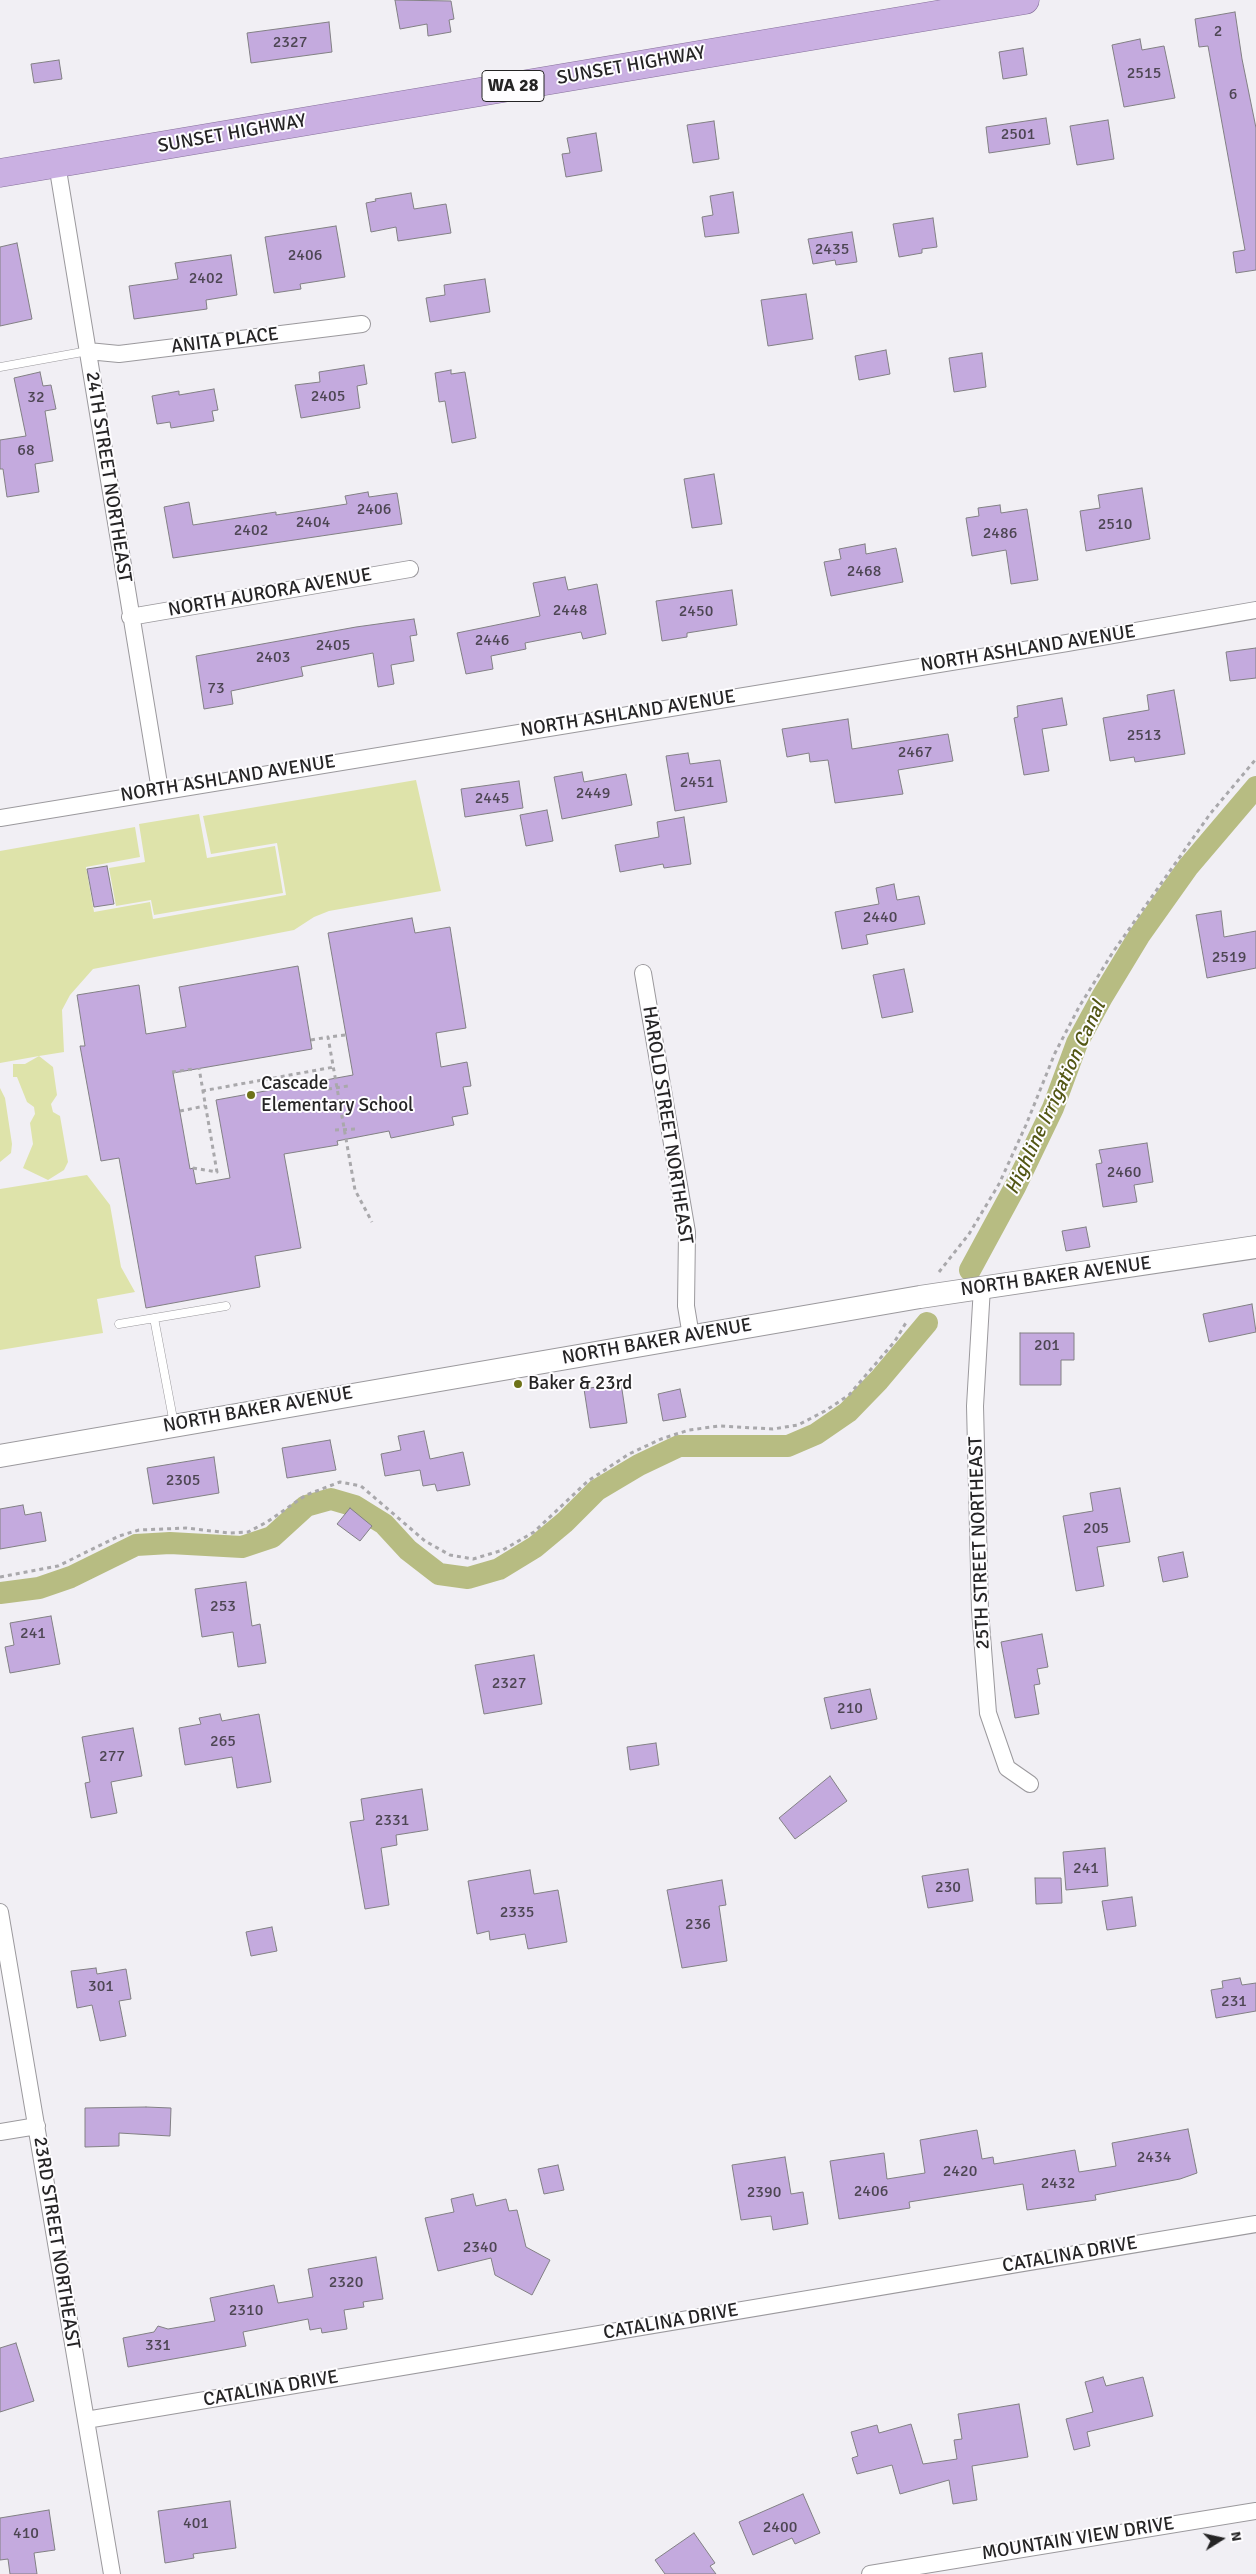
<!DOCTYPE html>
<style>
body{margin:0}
#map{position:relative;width:1256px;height:2574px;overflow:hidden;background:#f1eff4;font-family:Signika,sans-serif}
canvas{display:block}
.north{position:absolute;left:1196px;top:2514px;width:50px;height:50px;-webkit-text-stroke:4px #fefdff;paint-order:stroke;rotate:80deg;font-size:14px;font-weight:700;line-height:20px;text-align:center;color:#252425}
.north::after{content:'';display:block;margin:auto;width:18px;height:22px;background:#252425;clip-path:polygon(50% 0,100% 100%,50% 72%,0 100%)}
</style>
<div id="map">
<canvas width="1256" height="2574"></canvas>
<div class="north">N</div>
</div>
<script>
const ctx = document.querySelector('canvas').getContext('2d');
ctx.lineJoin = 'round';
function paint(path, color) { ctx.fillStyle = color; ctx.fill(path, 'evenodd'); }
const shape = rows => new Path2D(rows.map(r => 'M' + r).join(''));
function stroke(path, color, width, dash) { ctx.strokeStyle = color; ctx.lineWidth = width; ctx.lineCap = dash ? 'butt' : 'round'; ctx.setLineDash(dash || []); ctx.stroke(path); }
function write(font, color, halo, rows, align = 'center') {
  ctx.font = font + ' Signika,sans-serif'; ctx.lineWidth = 4; ctx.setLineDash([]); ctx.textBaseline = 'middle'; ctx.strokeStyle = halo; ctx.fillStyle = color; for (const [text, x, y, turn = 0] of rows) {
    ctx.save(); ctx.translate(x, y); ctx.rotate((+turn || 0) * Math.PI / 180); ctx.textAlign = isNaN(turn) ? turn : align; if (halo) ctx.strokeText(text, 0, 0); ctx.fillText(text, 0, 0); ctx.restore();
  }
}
paint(shape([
 [416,780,441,891,329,911,314,917,294,930,93,969,70,995,62,1010,64,1052,39,1056,53,1067,57,1095,51,1104,53,1112,60,1116,68,1162,64,1170,48,1180,23,1168,33,1144,30,1123,35,1114,34,1107,27,1102,17,1077,13,1077,13,1064,25,1064,39,1056,0,1063,0,851,135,827,140,857,86,867,94,912,150,902,153,919,286,895,277,843,211,854,203,816],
 [199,814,207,858,275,846,283,893,154,915,151,900,116,906,109,868,145,862,139,824],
 [0,1088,5,1098,12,1144,11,1153,0,1162],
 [87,1175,110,1205,121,1267,135,1292,97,1299,103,1333,0,1350,0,1189]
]), '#dee3aa');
stroke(shape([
 [970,1270,1015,1187,1053,1108,1077,1043,1102,997,1139,936,1188,867,1256,787],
 [0,1593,39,1588,71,1577,136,1545,170,1543,242,1547,272,1537,306,1506,331,1499,355,1506,384,1524,408,1550,439,1574,468,1578,499,1569,535,1547,565,1522,597,1490,639,1465,679,1446,788,1446,816,1434,848,1412,879,1380,927,1323]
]), '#b7bc82', 22);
const building = shape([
 [395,0,451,1,454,19,449,20,451,32,428,36,427,24,400,29,395,0],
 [1235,12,1242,59,1256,128,1256,270,1236,273,1233,252,1245,250,1208,46,1199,47,1195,19,1235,12],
 [329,22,332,52,251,63,247,33,329,22],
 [1140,39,1142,50,1164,46,1175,98,1124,107,1112,45,1140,39],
 [1023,48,1027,75,1003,79,999,52,1023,48],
 [59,60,62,79,34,83,31,64,59,60],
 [1046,118,1050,144,989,153,986,127,1046,118],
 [1108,120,1114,159,1077,165,1070,126,1108,120],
 [714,121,719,159,693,163,687,125,714,121],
 [596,133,602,171,566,177,562,154,570,153,567,138,596,133],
 [733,192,739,233,705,237,702,217,713,215,710,196,733,192],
 [411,193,414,209,446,204,451,233,398,241,396,227,371,232,366,203,376,201,375,199,411,193],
 [933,218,937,247,922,249,922,253,899,257,893,224,933,218],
 [336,226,345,277,300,284,301,289,274,293,265,237,336,226],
 [852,232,857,262,836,265,835,260,813,264,808,239,852,232],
 [17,243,32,319,0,326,0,247,17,243],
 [231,255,237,295,206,300,207,309,134,319,129,286,178,279,175,263,231,255],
 [485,279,490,312,430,322,426,298,445,295,444,285,485,279],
 [806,294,813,339,768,346,761,300,806,294],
 [886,350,890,374,859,380,855,356,886,350],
 [982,353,986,387,954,392,949,358,982,353],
 [364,365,367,384,357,386,360,408,301,418,295,385,320,382,319,372,364,365],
 [451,370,451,374,465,372,476,438,452,443,445,401,439,402,435,373,451,370],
 [40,372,43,386,51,385,56,409,45,411,53,461,35,464,39,492,7,497,3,469,0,469,0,440,26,436,14,378,40,372],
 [214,389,218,410,212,411,214,421,171,428,170,422,157,424,152,396,179,391,179,395,214,389],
 [714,474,722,524,692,528,684,479,714,474],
 [1142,488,1150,539,1086,551,1080,511,1100,508,1098,495,1142,488],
 [368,492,369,497,397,493,402,524,173,558,164,507,189,502,193,525,276,512,276,515,347,504,345,496,368,492],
 [1000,505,1001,513,1027,509,1038,580,1011,584,1006,550,972,556,966,518,979,516,978,508,1000,505],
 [865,544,866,554,896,548,903,582,831,596,824,562,841,559,839,549,865,544],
 [565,577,568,590,597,584,606,634,583,639,581,632,525,643,526,649,491,656,493,669,466,674,457,633,540,616,533,583,565,577],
 [732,590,737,625,687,633,687,637,662,641,656,601,732,590],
 [414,619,417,635,410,636,414,661,391,665,394,684,378,687,373,653,301,667,303,676,231,691,233,704,204,709,196,656,356,627,414,619],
 [1256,648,1256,678,1230,681,1226,652,1256,648],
 [1174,690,1185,754,1135,762,1134,757,1110,761,1103,718,1149,710,1147,695,1174,690],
 [1062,698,1067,725,1042,729,1049,771,1024,775,1014,718,1018,717,1017,706,1062,698],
 [848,719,852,749,948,734,953,761,898,770,903,794,835,803,828,760,810,762,809,753,787,757,782,729,848,719],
 [688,753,690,764,720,760,727,802,675,811,666,756,688,753],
 [582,772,584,782,626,774,632,805,562,819,554,777,582,772],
 [519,781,523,808,465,817,461,789,519,781],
 [547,810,553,841,526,846,520,815,547,810],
 [684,817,691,864,664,868,663,864,620,872,615,845,659,837,657,822,684,817],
 [107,866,114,904,94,907,87,869,107,866],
 [894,884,897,900,919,896,925,924,866,935,868,944,842,949,835,912,879,904,876,888,894,884],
 [1221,911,1224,937,1256,931,1256,968,1207,978,1196,915,1221,911],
 [412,918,415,933,450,927,466,1028,436,1033,441,1067,467,1062,471,1086,463,1087,468,1114,452,1117,454,1125,391,1138,389,1131,337,1141,338,1145,284,1154,301,1248,255,1256,260,1287,146,1308,119,1158,101,1161,80,1046,85,1046,77,995,139,985,146,1034,186,1027,179,987,298,966,312,1049,173,1073,190,1169,193,1168,196,1184,230,1178,216,1100,353,1075,328,933,412,918],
 [904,969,913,1012,882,1018,873,975,904,969],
 [1147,1143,1153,1182,1134,1185,1137,1202,1103,1207,1096,1164,1102,1163,1099,1150,1147,1143],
 [1086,1227,1090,1247,1066,1251,1062,1231,1086,1227],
 [1252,1304,1256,1332,1209,1342,1203,1314,1252,1304],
 [1020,1333,1074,1333,1074,1360,1061,1360,1061,1385,1020,1385,1020,1333],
 [621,1383,627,1423,590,1428,584,1389,621,1383],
 [680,1389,686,1417,663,1421,658,1394,680,1389],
 [424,1431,430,1459,463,1452,470,1485,437,1491,435,1484,423,1486,420,1470,385,1476,381,1454,401,1450,398,1436,424,1431],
 [330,1440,336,1470,287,1478,282,1448,330,1440],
 [214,1457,219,1493,153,1504,147,1468,214,1457],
 [1120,1488,1130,1542,1097,1547,1104,1586,1076,1591,1063,1516,1093,1511,1090,1493,1120,1488],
 [23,1505,25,1515,41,1512,46,1541,0,1549,0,1509,23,1505],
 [350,1508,372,1526,360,1541,337,1524,350,1508],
 [1183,1552,1188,1577,1163,1582,1158,1557,1183,1552],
 [246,1582,252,1626,260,1624,266,1663,238,1667,233,1632,202,1637,195,1589,246,1582],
 [51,1616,60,1664,10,1673,5,1647,14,1645,10,1623,51,1616],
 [1042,1634,1048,1667,1037,1669,1040,1684,1034,1685,1039,1714,1015,1718,1001,1642,1042,1634],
 [534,1655,542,1704,484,1714,475,1665,534,1655],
 [870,1689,877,1719,831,1729,824,1698,870,1689],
 [220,1714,222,1721,259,1714,271,1782,237,1788,232,1757,185,1765,179,1728,201,1724,199,1718,220,1714],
 [133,1728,142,1776,111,1782,117,1813,91,1818,85,1783,90,1782,82,1737,133,1728],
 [656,1743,659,1765,630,1770,627,1747,656,1743],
 [830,1776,847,1801,795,1839,779,1818,830,1776],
 [422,1789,428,1830,396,1835,397,1845,381,1848,389,1905,365,1909,350,1822,364,1820,361,1799,422,1789],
 [1105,1848,1108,1886,1066,1890,1063,1852,1105,1848],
 [968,1869,973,1901,928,1908,922,1876,968,1869],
 [530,1870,534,1894,558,1890,567,1942,528,1949,525,1934,490,1940,489,1931,477,1934,468,1881,530,1870],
 [1035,1878,1061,1878,1062,1903,1036,1904,1035,1878],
 [722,1880,726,1905,719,1906,727,1961,682,1968,667,1890,722,1880],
 [1132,1897,1136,1926,1107,1930,1102,1901,1132,1897],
 [272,1927,277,1951,251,1956,246,1932,272,1927],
 [96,1968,97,1974,126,1969,131,1999,119,2001,126,2036,100,2041,92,2005,77,2008,71,1971,96,1968],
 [1240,1978,1242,1985,1256,1983,1256,2011,1216,2018,1211,1990,1223,1988,1222,1981,1240,1978],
 [146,2107,171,2108,170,2136,119,2133,119,2146,85,2147,85,2108,146,2107],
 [1188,2129,1197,2173,1180,2179,1095,2195,1096,2200,1027,2210,1023,2184,909,2202,910,2208,839,2219,830,2161,884,2153,887,2179,925,2173,920,2140,977,2130,982,2159,993,2157,994,2164,1075,2150,1079,2172,1116,2166,1112,2143,1188,2129],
 [785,2157,791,2194,803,2192,808,2224,773,2230,771,2216,741,2220,732,2165,785,2157],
 [558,2165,564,2190,544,2194,538,2169,558,2165],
 [473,2194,476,2206,506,2199,509,2211,517,2210,526,2247,550,2260,532,2295,495,2275,491,2258,438,2271,425,2218,454,2212,451,2199,473,2194],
 [376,2257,383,2299,363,2302,364,2307,344,2310,347,2329,322,2333,321,2328,310,2330,308,2319,243,2332,246,2346,128,2367,123,2338,154,2332,158,2326,168,2329,215,2321,210,2298,274,2285,278,2303,313,2297,308,2269,376,2257],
 [16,2343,34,2401,0,2412,0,2348,16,2343],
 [1103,2377,1106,2386,1143,2377,1153,2416,1087,2432,1090,2446,1074,2450,1066,2419,1093,2412,1085,2382,1103,2377],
 [1019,2404,1028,2457,972,2466,977,2500,953,2504,949,2480,900,2494,892,2465,857,2474,852,2458,858,2456,851,2432,877,2425,879,2433,911,2424,923,2464,957,2459,954,2440,962,2439,958,2414,1019,2404],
 [803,2494,820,2533,795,2544,792,2538,753,2555,739,2522,803,2494],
 [230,2501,236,2548,193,2554,194,2558,165,2563,158,2511,230,2501],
 [49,2510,55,2550,34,2553,37,2574,10,2574,8,2559,0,2560,0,2518,49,2510],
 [694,2533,715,2563,710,2566,716,2574,665,2574,655,2560,694,2533]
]);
paint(building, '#c4aade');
stroke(building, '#828084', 1);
const service = shape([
 [0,367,88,351],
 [154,1318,174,1424],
 [119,1324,226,1306]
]);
const minor = shape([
 [57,164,160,790],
 [88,351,119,354,362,324],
 [130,617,410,569],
 [0,818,1067,643,1256,610],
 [643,973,687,1232,686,1306,691,1336],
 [982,1287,975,1406,980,1610,988,1713,1007,1768,1030,1784],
 [0,1912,112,2574],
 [0,2132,37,2126],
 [86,2420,1256,2224],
 [870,2574,1256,2511]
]);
const secondary = shape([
 [0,1456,920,1297,1256,1247]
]);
const trunk = shape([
 [0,173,1025,0]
]);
stroke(service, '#9b999d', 9);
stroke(minor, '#9b999d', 18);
stroke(secondary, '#9b999d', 24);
stroke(trunk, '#87729b', 29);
stroke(shape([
 [345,1035,328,1037,355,1190,372,1222],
 [311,1040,328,1037],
 [172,1072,194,1069],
 [328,1089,348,1086],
 [202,1091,334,1067],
 [180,1111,205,1106],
 [335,1130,357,1129],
 [193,1168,217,1172,199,1068],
 [939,1272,969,1234,999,1184,1026,1125,1055,1053,1079,1007,1113,952,1210,814,1256,759],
 [0,1577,58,1566,119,1536,139,1530,186,1528,229,1533,248,1532,267,1522,306,1495,340,1482,361,1486,425,1541,450,1555,473,1559,503,1550,534,1532,588,1481,629,1454,661,1439,689,1430,719,1426,773,1429,798,1425,825,1411,849,1395,895,1341,907,1321]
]), '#a9a8ab', 3, [4, 4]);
stroke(service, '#fff', 8);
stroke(minor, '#fff', 16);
stroke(secondary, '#fff', 22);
stroke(trunk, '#cab0e2', 28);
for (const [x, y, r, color] of [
 [251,1095,5,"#6e7219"],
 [518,1384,5,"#6e7219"]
]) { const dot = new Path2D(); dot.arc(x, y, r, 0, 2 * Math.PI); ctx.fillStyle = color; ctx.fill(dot); stroke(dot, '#fefdff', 2); }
write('16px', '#4d4653', null, [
 ["2",1218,32],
 ["2327",290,43],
 ["2515",1144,74],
 ["6",1233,95],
 ["2501",1018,135],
 ["2435",832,250],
 ["2406",305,256],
 ["2402",206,279],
 ["2405",328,397],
 ["32",36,398],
 ["68",26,451],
 ["2406",374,510],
 ["2404",313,523],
 ["2510",1115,525],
 ["2402",251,531],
 ["2486",1000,534],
 ["2468",864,572],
 ["2448",570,611],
 ["2450",696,612],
 ["2446",492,641],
 ["2405",333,646],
 ["2403",273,658],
 ["73",216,689],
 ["2513",1144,736],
 ["2467",915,753],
 ["2451",697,783],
 ["2449",593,794],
 ["2445",492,799],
 ["2440",880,918],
 ["2519",1229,958],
 ["2460",1124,1173],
 ["201",1047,1346],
 ["2305",183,1481],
 ["205",1096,1529],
 ["253",223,1607],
 ["241",33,1634],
 ["2327",509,1684],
 ["210",850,1709],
 ["265",223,1742],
 ["277",112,1757],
 ["2331",392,1821],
 ["241",1086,1869],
 ["230",948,1888],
 ["2335",517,1913],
 ["236",698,1925],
 ["301",101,1987],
 ["231",1234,2002],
 ["2434",1154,2158],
 ["2420",960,2172],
 ["2432",1058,2184],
 ["2406",871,2192],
 ["2390",764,2193],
 ["2340",480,2248],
 ["2320",346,2283],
 ["2310",246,2311],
 ["331",158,2346],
 ["401",196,2524],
 ["2400",780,2528],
 ["410",26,2534]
]);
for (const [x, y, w] of [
 [513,86,62]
]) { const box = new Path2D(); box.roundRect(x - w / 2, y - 15.5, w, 31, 4); ctx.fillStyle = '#fefdff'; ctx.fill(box); stroke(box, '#252425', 1); }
write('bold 18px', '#252425', null, [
 ["WA 28",513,86]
]);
write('19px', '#252425', '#fefdff', [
 ["SUNSET HIGHWAY",631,66,-10],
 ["SUNSET HIGHWAY",232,134,-10],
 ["ANITA PLACE",225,341,-7],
 ["24TH STREET NORTHEAST",108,477,81],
 ["NORTH AURORA AVENUE",270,593,-10],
 ["NORTH ASHLAND AVENUE",1028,649,-9],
 ["NORTH ASHLAND AVENUE",628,714,-9],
 ["NORTH ASHLAND AVENUE",228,779,-9],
 ["HAROLD STREET NORTHEAST",667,1125,81],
 ["NORTH BAKER AVENUE",1056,1277,-8],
 ["NORTH BAKER AVENUE",657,1342,-10],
 ["NORTH BAKER AVENUE",258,1410,-10],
 ["25TH STREET NORTHEAST",980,1543,-92],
 ["23RD STREET NORTHEAST",56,2243,81],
 ["CATALINA DRIVE",1070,2255,-10],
 ["CATALINA DRIVE",671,2322,-10],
 ["CATALINA DRIVE",271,2389,-10],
 ["MOUNTAIN VIEW DRIVE",1078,2539,-9]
]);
write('19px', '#252425', '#fefdff', [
 ["Cascade",261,1084],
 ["Elementary School",261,1106],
 ["Baker & 23rd",528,1384]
], 'left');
write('italic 20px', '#525614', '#fefdff', [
 ["Highline Irrigation Canal",1056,1098,-65]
]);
</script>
